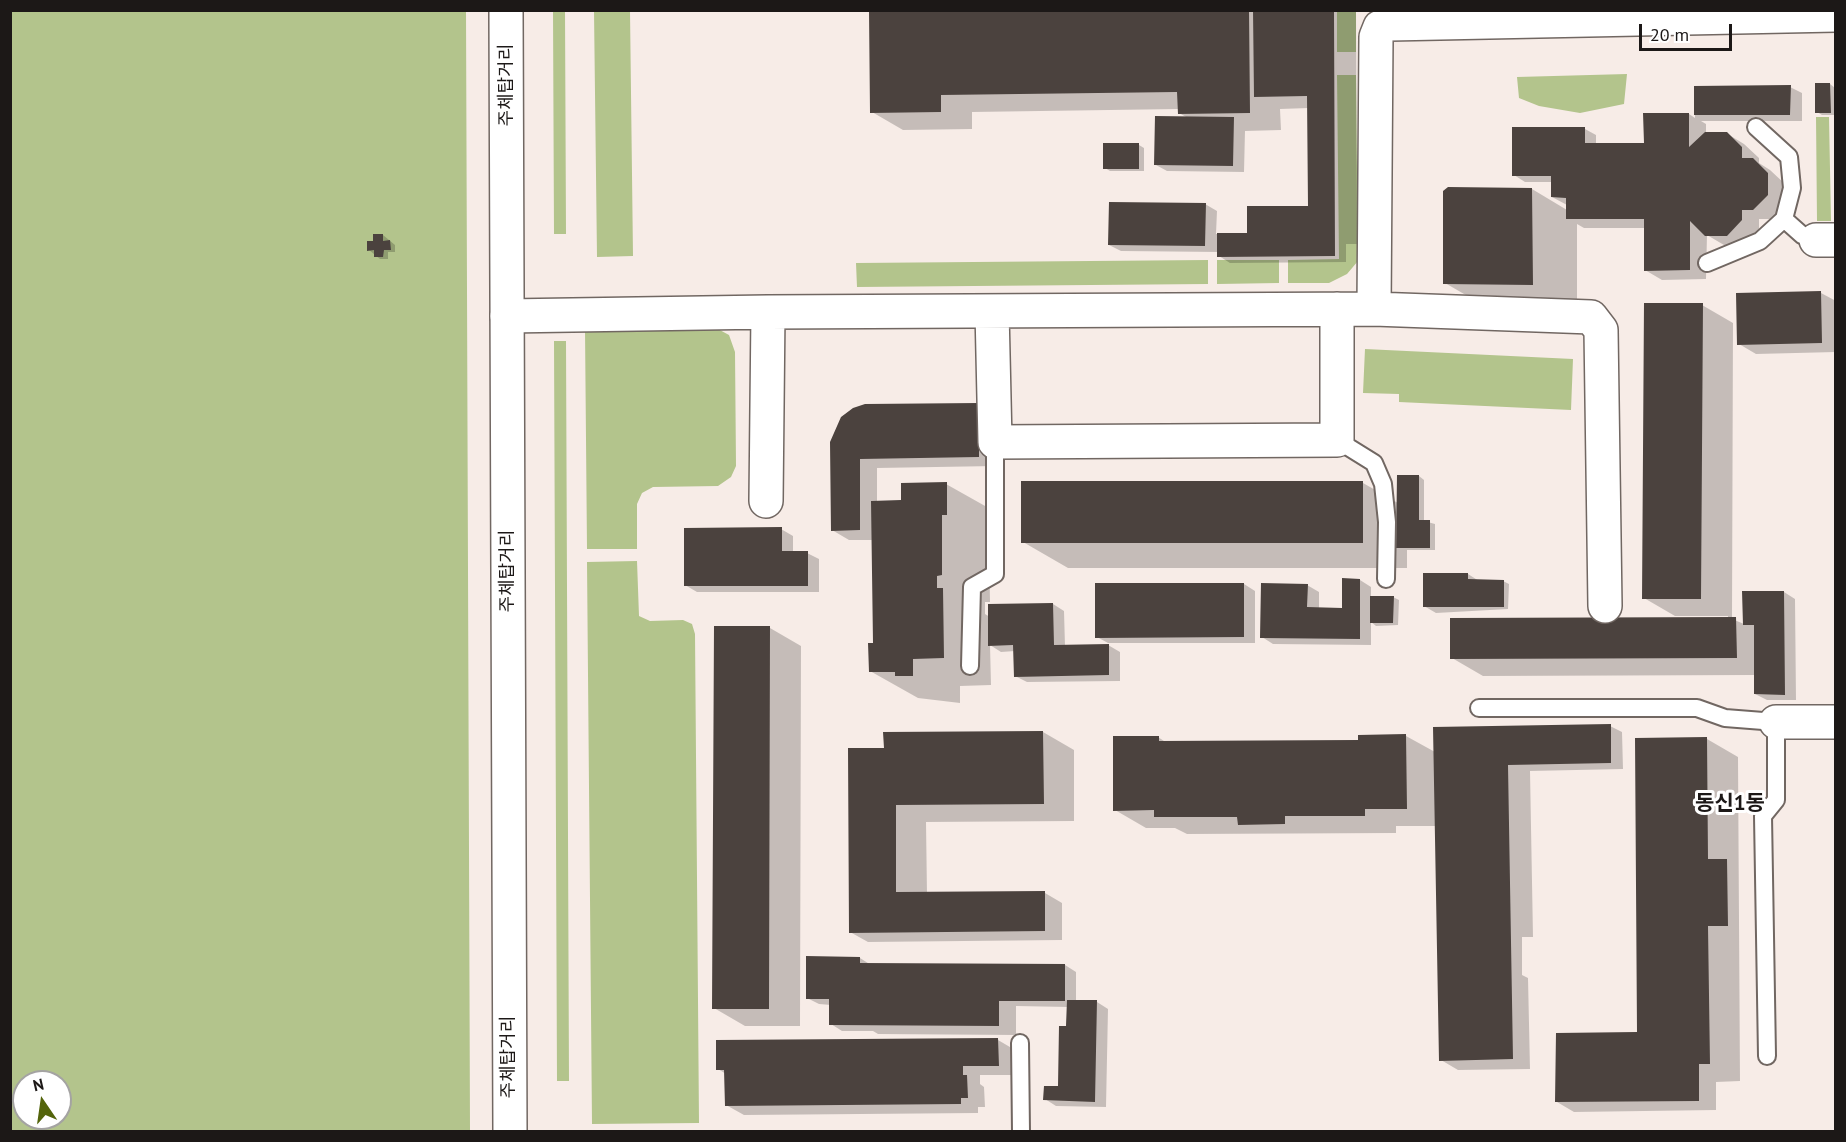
<!DOCTYPE html>
<meta charset="utf-8">
<style>
body{margin:0}
#map{position:relative;width:1846px;height:1142px;overflow:hidden;background:#f7ece7;font-family:"PT Sans",sans-serif}
canvas{display:block}
.frame{position:absolute;inset:0;border:12px solid #1c1817;pointer-events:none}
.north{position:absolute;left:12px;top:1070px;width:60px;height:60px;box-sizing:border-box;background:#fff;border:2px solid #a4a3a2;border-radius:50%;rotate:347deg;font-size:16px;font-weight:700;line-height:24px;text-align:center;color:#1c1817}
.north::after{content:'';display:block;margin:auto;width:21px;height:27px;background:#53640b;clip-path:polygon(50% 0,100% 100%,50% 72%,0 100%)}
.scale{position:absolute;left:1639px;top:24px;width:93px;height:27px;box-sizing:border-box;border:3px solid #1c1817;border-top:0;padding-left:8px;font-size:18px;line-height:21px;white-space:nowrap;color:#1c1817;-webkit-text-stroke:4px #fff;paint-order:stroke}
</style>
<div id="map">
<canvas width="1846" height="1142"></canvas>
<div class="frame"></div>
<div class="north">N</div>
<div class="scale">20 m</div>
</div>
<script>
const ctx = document.querySelector('canvas').getContext('2d');
ctx.lineJoin = 'round';
function paint(path, color) { ctx.fillStyle = color; ctx.fill(path, 'evenodd'); }
const shape = rows => new Path2D(rows.map(r => 'M' + r).join(''));
function stroke(path, color, width, dash) { ctx.strokeStyle = color; ctx.lineWidth = width; ctx.lineCap = dash ? 'butt' : 'round'; ctx.setLineDash(dash || []); ctx.stroke(path); }
function write(font, color, halo, rows, align = 'center') {
  ctx.font = font + ' "PT Sans","Noto Sans KR",sans-serif'; ctx.lineWidth = 6; ctx.setLineDash([]); ctx.textBaseline = 'middle'; ctx.strokeStyle = halo; ctx.fillStyle = color; for (const [text, x, y, turn = 0] of rows) {
    ctx.save(); ctx.translate(x, y); ctx.rotate((+turn || 0) * Math.PI / 180); ctx.textAlign = isNaN(turn) ? turn : align; if (halo) ctx.strokeText(text, 0, 0); ctx.fillText(text, 0, 0); ctx.restore();
  }
}
paint(shape([
 [11,11,466,11,470,1131,11,1131],
 [24,1082,60,1082,60,1118,24,1118],
 [553,11,565,11,566,234,554,234],
 [594,11,630,11,633,256,597,257],
 [1337,11,1356,11,1356,52,1337,52],
 [1627,74,1624,104,1580,113,1539,106,1519,98,1517,77],
 [1337,75,1356,75,1358,261,1347,274,1329,283,1288,283,1288,260,1339,259],
 [1816,117,1829,117,1831,221,1817,221],
 [1208,260,1208,284,857,287,856,263],
 [1217,260,1279,260,1279,283,1217,284],
 [716,328,729,335,735,352,736,466,731,477,718,486,653,487,642,493,637,504,637,549,587,549,585,329],
 [554,341,566,341,569,1081,557,1081],
 [1365,349,1573,359,1571,410,1399,402,1399,394,1363,393],
 [637,561,639,616,650,621,683,620,692,624,695,634,699,1123,592,1124,587,562]
]), '#b3c48c');
paint(shape([
 [1178,10,1356,10,1357,244,1346,244,1346,262,1230,263,1219,256,1219,252,1121,251,1109,245,1205,204,1217,211,1216,234,1248,234,1310,208,1309,108,1280,109,1281,130,1245,131,1244,172,1167,171,1156,165,1188,118,1179,113,1179,109,972,112,972,129,903,130,872,112],
 [1830,84,1835,88,1835,115,1822,115,1817,112],
 [1695,87,1790,87,1802,93,1802,121,1701,121,1706,124,1706,133,1726,133,1744,144,1759,158,1759,163,1770,170,1785,184,1785,205,1771,219,1759,219,1759,230,1745,245,1724,245,1707,235,1706,279,1662,280,1645,270,1645,228,1584,228,1577,224,1577,310,1490,309,1445,283,1532,189,1567,210,1567,205,1552,197,1553,182,1525,182,1514,175,1585,129,1596,135,1596,144,1645,145,1689,114,1695,118],
 [1139,145,1144,148,1144,171,1110,171,1105,168],
 [383,235,395,245,395,252,388,252,388,259,380,259,369,250],
 [1821,293,1836,301,1836,352,1756,354,1739,344],
 [1702,305,1733,323,1732,619,1744,624,1784,592,1795,599,1796,700,1767,700,1755,694,1755,675,1483,676,1452,658,1728,619,1728,616,1675,616,1644,598],
 [978,405,996,466,877,468,877,502,902,502,946,484,994,511,989,542,990,602,985,602,985,614,990,617,1053,604,1064,611,1065,646,1108,645,1120,652,1120,681,1027,682,1015,676,1015,651,1001,652,990,645,991,685,960,686,960,703,918,698,870,671,874,644,873,540,849,540,832,530,831,443],
 [1419,476,1424,480,1424,521,1435,524,1435,550,1407,550,1407,568,1068,568,1023,542,1363,483,1398,503],
 [781,529,793,536,793,553,807,553,819,559,819,592,697,592,685,585],
 [1468,574,1479,581,1503,581,1509,584,1508,609,1436,613,1424,606],
 [1360,580,1371,587,1371,597,1393,597,1399,600,1398,625,1376,626,1371,622,1371,645,1273,644,1262,637,1307,585,1319,592,1319,609,1344,609],
 [1244,584,1255,591,1255,643,1108,643,1097,637],
 [770,628,801,646,800,1026,745,1026,714,1008],
 [1610,726,1622,732,1623,769,1530,771,1533,937,1522,937,1522,975,1528,978,1530,1069,1458,1070,1441,1060,1436,826,1396,826,1396,833,1187,834,1175,828,1146,828,1115,810,1158,737,1167,743,1360,741,1406,736,1435,752],
 [1043,732,1074,750,1074,821,926,822,927,894,1045,893,1062,903,1062,940,868,942,850,932,885,749],
 [1707,739,1738,757,1740,1081,1716,1082,1716,1110,1574,1112,1557,1102,1638,1033],
 [860,958,871,965,1065,965,1076,972,1076,1002,1097,1002,1108,1009,1106,1107,1056,1106,1045,1099,1060,1088,1068,1007,1016,1006,1016,1035,878,1034,873,1031,842,1031,831,1024,831,1005,819,1004,807,998],
 [998,1040,1015,1050,1016,1075,980,1075,980,1084,984,1087,985,1107,978,1107,978,1113,744,1115,726,1105,726,1074,718,1069]
]), '#0003');
paint(shape([
 [869,10,1249,10,1250,113,1178,114,1177,92,941,95,941,112,870,113],
 [1253,10,1334,10,1335,256,1217,257,1217,233,1247,233,1247,206,1308,206,1307,96,1254,97],
 [1815,83,1830,83,1831,113,1815,113],
 [1791,85,1790,115,1694,115,1694,86],
 [1643,113,1689,113,1689,147,1705,132,1727,132,1742,147,1742,158,1753,158,1768,173,1768,195,1753,210,1742,210,1742,220,1727,236,1705,236,1690,221,1690,270,1644,271,1644,219,1566,219,1566,198,1551,197,1551,176,1512,176,1512,127,1585,127,1585,143,1644,143],
 [1155,116,1234,117,1233,166,1154,165],
 [1103,143,1139,143,1139,169,1103,169],
 [1448,187,1532,188,1533,285,1443,284,1443,191],
 [1109,202,1206,203,1205,246,1108,245],
 [373,234,383,234,383,241,390,240,391,250,384,250,383,257,374,257,374,250,367,251,367,241,373,241],
 [1821,291,1822,343,1737,345,1736,293],
 [1644,303,1703,303,1701,599,1642,599],
 [979,403,979,457,860,459,860,530,831,531,830,442,841,417,853,408,865,404],
 [1397,475,1419,475,1419,520,1430,520,1430,548,1396,548],
 [1021,481,1363,481,1363,543,1021,543],
 [947,482,947,515,942,515,942,575,937,576,937,588,943,588,944,658,913,659,913,676,895,676,895,672,869,672,868,643,873,643,871,501,901,500,901,483],
 [782,527,782,551,808,551,808,586,684,586,684,528],
 [1423,573,1468,573,1468,579,1504,580,1504,607,1423,607],
 [1342,578,1360,579,1360,639,1260,638,1261,583,1308,584,1307,607,1342,608],
 [1095,583,1244,583,1244,637,1095,638],
 [1742,591,1784,591,1785,695,1754,694,1754,625,1743,625],
 [1370,596,1394,596,1393,623,1370,623],
 [1053,603,1054,645,1109,644,1109,675,1014,677,1013,645,988,646,988,604],
 [1736,617,1737,658,1450,659,1450,618],
 [714,626,770,626,769,1009,712,1009],
 [1611,724,1611,763,1508,765,1513,1059,1439,1061,1433,727],
 [1043,731,1044,804,896,805,896,892,1045,891,1045,931,849,933,848,748,884,748,883,732],
 [1406,734,1407,809,1365,809,1365,816,1285,816,1285,824,1238,825,1237,817,1154,817,1154,810,1113,811,1113,736,1159,736,1159,741,1358,740,1358,735],
 [1707,737,1708,859,1727,859,1728,926,1708,926,1710,1064,1699,1064,1699,1101,1555,1102,1556,1033,1637,1032,1635,738],
 [806,956,860,957,860,963,1065,964,1065,1001,999,1001,999,1026,829,1025,829,999,806,999],
 [1067,1000,1097,1000,1095,1102,1043,1100,1044,1086,1058,1086,1059,1026,1066,1026],
 [998,1038,999,1066,963,1066,963,1075,967,1075,968,1098,961,1098,961,1104,725,1106,724,1070,716,1070,716,1040]
]), '#4b423e');
const lane = shape([
 [1784,219,1802,235,1816,240],
 [1707,263,1760,241,1784,219,1792,188,1789,157,1756,127],
 [1337,440,1374,463,1383,484,1387,522,1386,579],
 [970,666,972,587,995,574,995,442],
 [1479,708,1697,708,1725,718,1776,722,1776,800,1763,816,1767,1056],
 [1020,1043,1021,1132]
]);
const street = shape([
 [1816,240,1836,240],
 [1374,309,1591,317,1601,330,1605,606],
 [992,311,995,442,1337,440,1337,309],
 [507,316,768,312,1374,309,1376,37,1380,27,1390,24,1836,15],
 [766,501,768,312],
 [1776,722,1836,722]
]);
const secondary = shape([
 [506,10,510,1132]
]);
stroke(lane, '#716762', 20);
stroke(street, '#716762', 36);
stroke(secondary, '#716762', 36);
stroke(lane, '#fff', 16);
stroke(street, '#fff', 33);
stroke(secondary, '#fff', 33);
write('18px', '#1c1817', '#fff', [
 ["주체탑거리",507,85,-90],
 ["주체탑거리",508,571,-90],
 ["주체탑거리",509,1057,-90]
]);
write('bold 21px', '#1c1817', '#fff', [
 ["동신1동",1730,804]
]);
</script>
